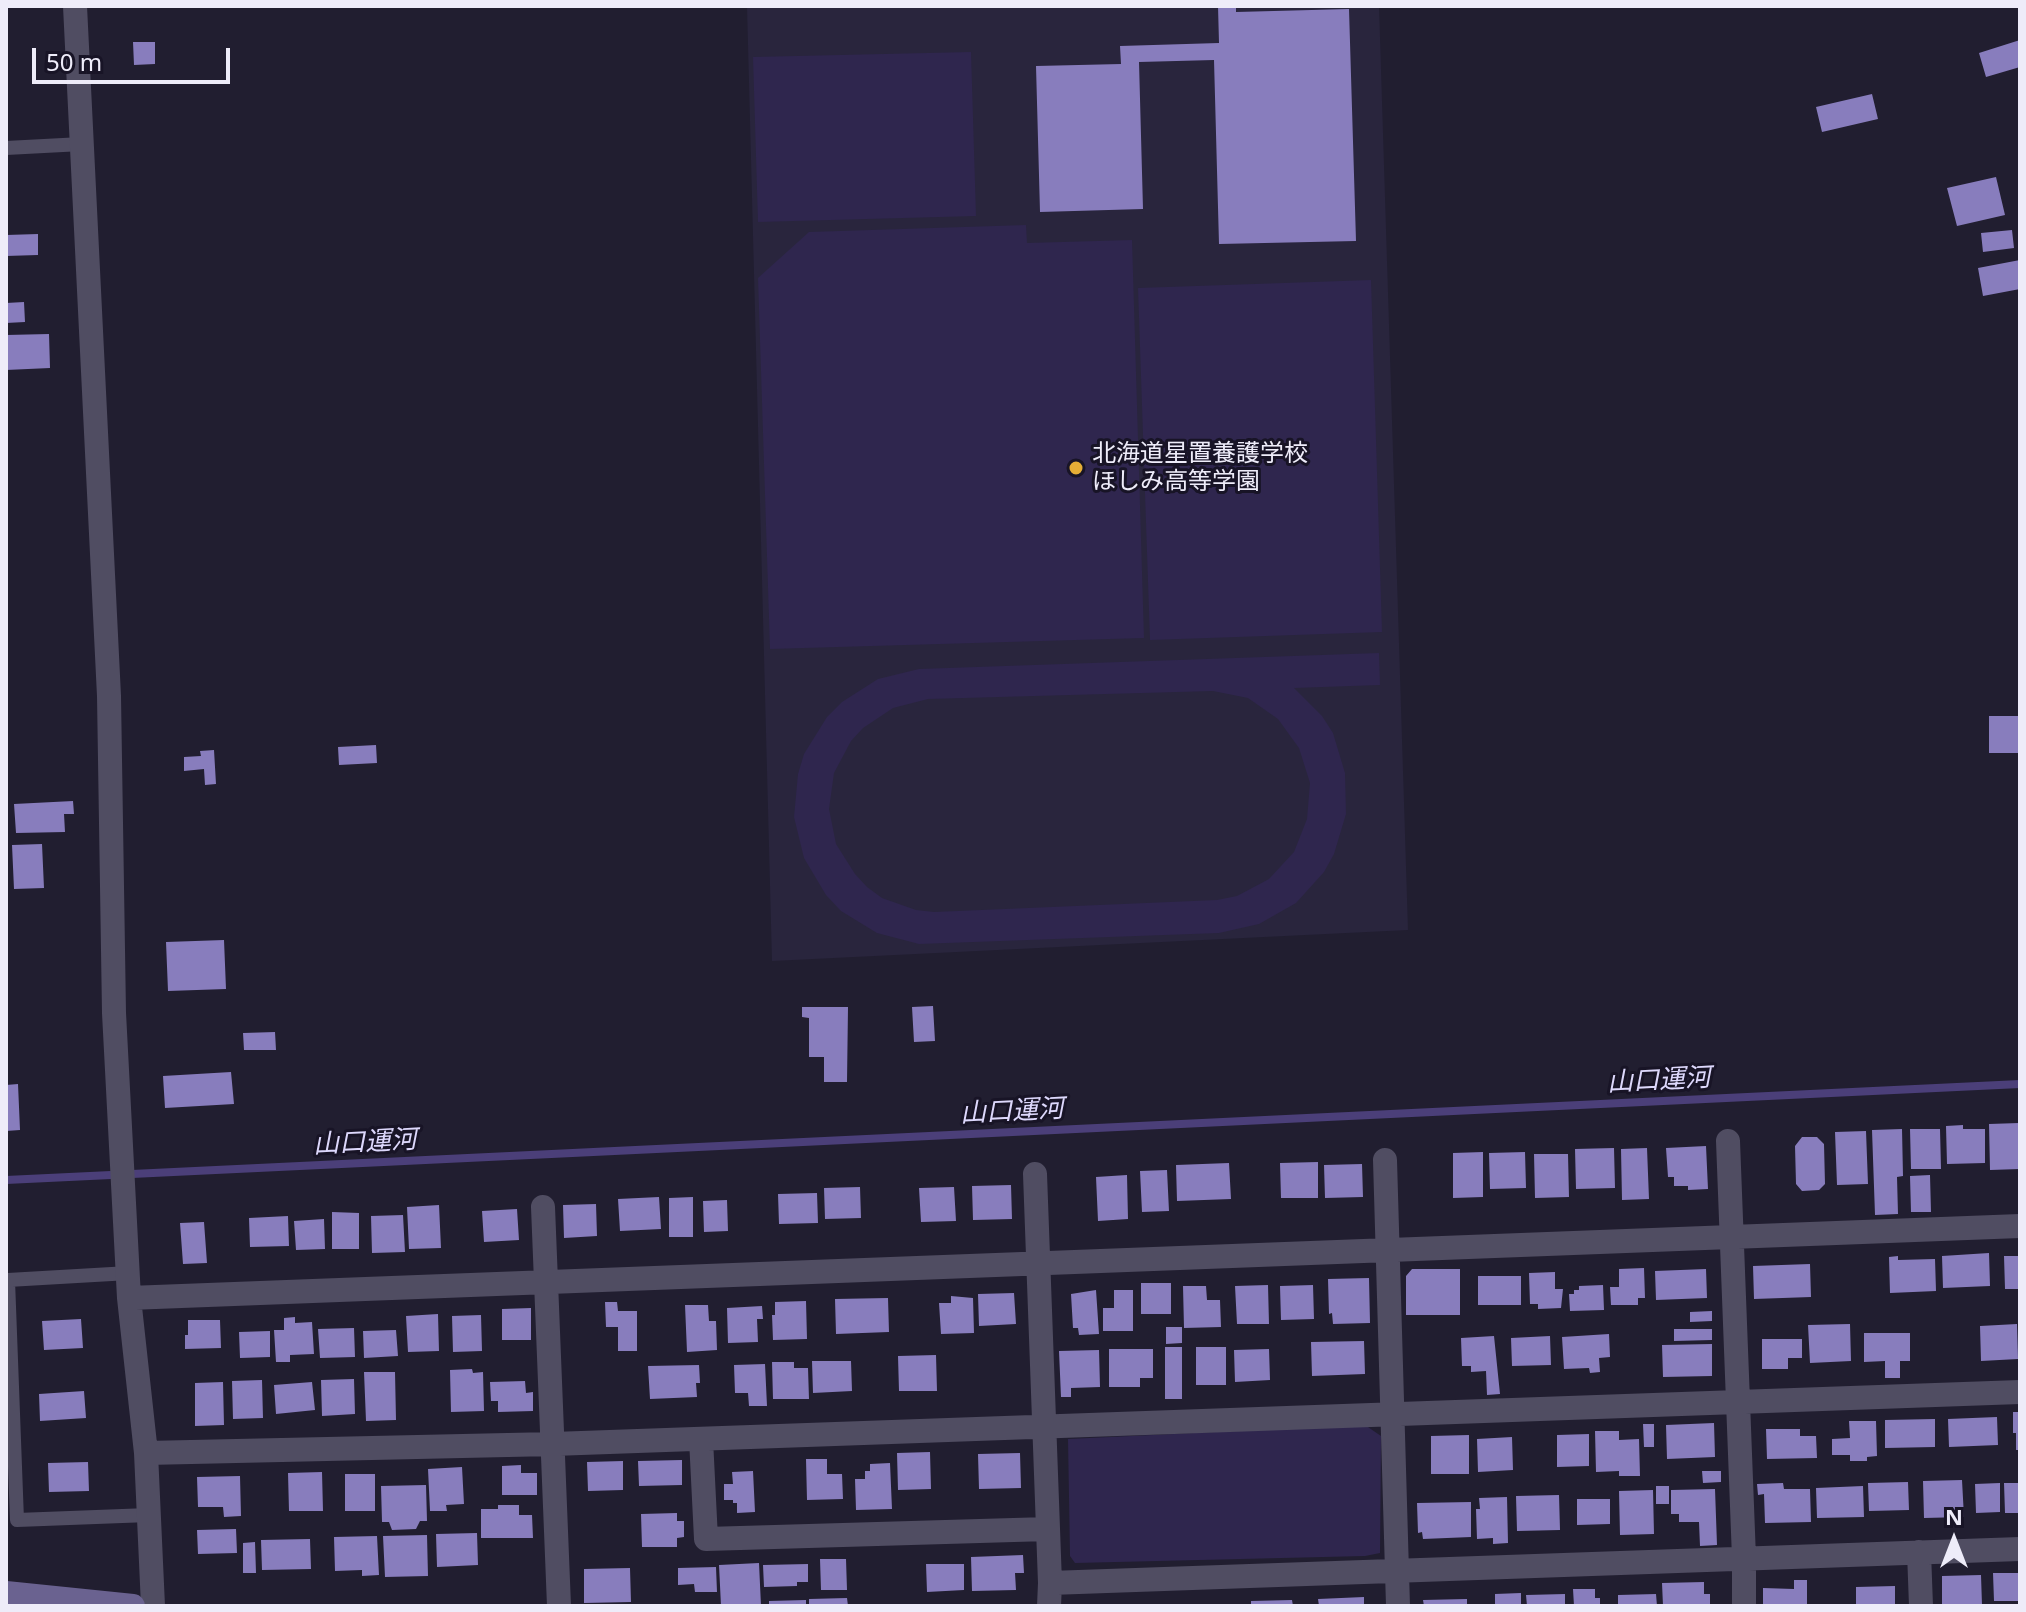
<!DOCTYPE html>
<meta charset="utf-8">
<style>
body{margin:0}
#map{position:relative;width:2026px;height:1612px;overflow:hidden;background:#211e30;font-family:"Noto Sans",sans-serif}
canvas{display:block}
.frame{position:absolute;inset:0;border:8px solid #eeecf9;pointer-events:none}
.north{position:absolute;left:1914px;top:1500px;width:80px;height:80px;-webkit-text-stroke:6px #181426;paint-order:stroke;rotate:0deg;font-size:22px;font-weight:700;line-height:32px;text-align:center;color:#eeecf9}
.north::after{content:'';display:block;margin:auto;width:28px;height:36px;background:#eeecf9;clip-path:polygon(50% 0,100% 100%,50% 72%,0 100%)}
.scale{position:absolute;left:32px;top:48px;width:198px;height:36px;box-sizing:border-box;border:4px solid #eeecf9;border-top:0;padding-left:10px;font-size:24px;line-height:28px;white-space:nowrap;color:#eeecf9;-webkit-text-stroke:6px #181426;paint-order:stroke}
</style>
<div id="map">
<canvas width="2026" height="1612"></canvas>
<div class="frame"></div>
<div class="north">N</div>
<div class="scale">50 m</div>
</div>
<script>
const ctx = document.querySelector('canvas').getContext('2d');
ctx.lineJoin = 'round';
function paint(path, color) { ctx.fillStyle = color; ctx.fill(path, 'evenodd'); }
const shape = rows => new Path2D(rows.map(r => 'M' + r).join(''));
function stroke(path, color, width, dash) { ctx.strokeStyle = color; ctx.lineWidth = width; ctx.lineCap = dash ? 'butt' : 'round'; ctx.setLineDash(dash || []); ctx.stroke(path); }
function write(font, color, halo, rows, align = 'center') {
  ctx.font = font + ' "Noto Sans","Noto Sans JP",sans-serif'; ctx.lineWidth = 6; ctx.setLineDash([]); ctx.textBaseline = 'middle'; ctx.strokeStyle = halo; ctx.fillStyle = color; for (const [text, x, y, turn = 0] of rows) {
    ctx.save(); ctx.translate(x, y); ctx.rotate((+turn || 0) * Math.PI / 180); ctx.textAlign = isNaN(turn) ? turn : align; if (halo) ctx.strokeText(text, 0, 0); ctx.fillText(text, 0, 0); ctx.restore();
  }
}
paint(shape([
 [747,6,1379,6,1408,930,772,961]
]), '#29253d');
paint(shape([
 [971,52,976,216,758,222,753,57],
 [1026,225,1027,243,1132,240,1144,638,770,649,758,278,809,232],
 [1371,280,1382,632,1150,640,1138,288],
 [1379,653,1380,685,1294,688,1322,716,1333,733,1345,773,1346,814,1334,854,1324,872,1296,903,1259,924,1219,933,919,944,877,933,841,911,826,895,804,858,794,817,798,774,804,754,827,717,842,702,878,679,919,669],
 [1213,691,1248,698,1278,719,1299,748,1310,783,1307,819,1294,852,1269,879,1237,896,1217,900,934,912,916,910,882,898,867,887,855,874,836,844,829,809,834,773,851,741,863,728,893,708,928,699],
 [1365,1425,1381,1436,1380,1553,1365,1556,1075,1563,1070,1556,1068,1439]
]), '#2f264e');
stroke(shape([
 [6,1180,2020,1084]
]), '#4b3f79', 8);
paint(shape([
 [1218,6,1236,6,1236,12,1349,9,1356,241,1219,244,1214,60,1139,62,1143,209,1040,212,1036,66,1121,64,1120,46,1219,43],
 [2020,40,2020,67,1986,77,1979,53],
 [133,42,155,42,155,64,134,65],
 [1872,94,1878,119,1822,132,1816,107],
 [1996,177,2005,215,1957,226,1947,188],
 [2012,230,2014,248,1983,252,1981,233],
 [38,234,38,255,6,256,6,235],
 [2020,260,2020,289,1983,296,1978,268],
 [24,302,25,322,6,323,6,303],
 [49,334,50,368,6,370,6,335],
 [1989,716,2020,716,2018,753,1989,753],
 [376,745,377,763,339,765,338,747],
 [214,750,216,784,205,785,204,769,184,771,184,757,201,756,200,751],
 [73,801,74,814,64,814,65,832,16,833,14,804],
 [42,844,44,888,14,889,12,845],
 [224,940,226,989,168,991,166,942],
 [933,1006,935,1041,914,1042,912,1007],
 [802,1007,848,1007,847,1082,824,1082,824,1057,809,1057,809,1018,802,1017],
 [275,1032,276,1050,244,1050,243,1033],
 [231,1072,234,1104,165,1108,163,1076],
 [18,1084,20,1130,6,1131,6,1085],
 [2019,1123,2020,1169,1990,1170,1989,1124],
 [1963,1125,1963,1129,1985,1129,1985,1163,1947,1164,1946,1126],
 [1902,1129,1903,1176,1897,1177,1898,1214,1875,1215,1872,1130],
 [1910,1129,1940,1129,1941,1169,1911,1169],
 [1866,1131,1868,1184,1837,1185,1835,1132],
 [1802,1137,1817,1137,1824,1144,1825,1184,1819,1190,1802,1191,1796,1184,1795,1146],
 [1706,1146,1708,1189,1688,1190,1688,1186,1674,1186,1674,1177,1668,1177,1666,1148],
 [1614,1148,1615,1188,1576,1189,1575,1149],
 [1647,1148,1649,1199,1622,1200,1621,1149],
 [1483,1152,1483,1197,1453,1198,1453,1153],
 [1525,1152,1526,1188,1490,1189,1489,1153],
 [1534,1154,1568,1154,1569,1197,1535,1198],
 [1318,1162,1318,1198,1281,1198,1280,1163],
 [1229,1163,1231,1199,1177,1201,1176,1165],
 [1362,1164,1363,1197,1325,1198,1324,1165],
 [1167,1170,1169,1211,1142,1212,1140,1171],
 [1127,1175,1128,1219,1098,1221,1096,1177],
 [1930,1175,1931,1212,1911,1212,1910,1176],
 [1011,1185,1012,1219,973,1220,972,1186],
 [860,1187,861,1218,825,1219,824,1188],
 [954,1187,956,1221,921,1222,919,1188],
 [817,1193,818,1223,779,1224,778,1194],
 [659,1197,661,1229,620,1231,618,1199],
 [693,1197,693,1237,669,1237,669,1198],
 [727,1200,728,1231,704,1232,703,1201],
 [596,1204,597,1236,564,1238,563,1205],
 [439,1205,441,1248,409,1249,407,1207],
 [517,1209,519,1240,484,1242,482,1211],
 [332,1212,359,1213,359,1249,332,1249],
 [403,1215,405,1252,372,1253,371,1216],
 [288,1216,289,1246,250,1247,249,1218],
 [324,1219,325,1249,296,1250,294,1221],
 [204,1222,207,1263,183,1264,180,1223],
 [1989,1253,1990,1286,1943,1288,1942,1256],
 [1898,1256,1898,1260,1935,1259,1936,1291,1890,1293,1889,1257],
 [2004,1256,2020,1256,2020,1289,2005,1289],
 [1810,1264,1811,1297,1754,1299,1753,1266],
 [1644,1268,1645,1298,1638,1298,1638,1305,1611,1305,1610,1287,1619,1287,1619,1269],
 [1412,1269,1460,1269,1460,1315,1406,1315,1406,1276],
 [1706,1269,1707,1298,1656,1300,1655,1271],
 [1555,1272,1555,1289,1563,1289,1561,1308,1538,1309,1538,1304,1530,1304,1529,1273],
 [1478,1276,1521,1276,1521,1305,1478,1305],
 [1369,1278,1370,1323,1333,1324,1332,1313,1329,1314,1328,1279],
 [1141,1283,1171,1283,1171,1314,1141,1314],
 [1268,1285,1269,1324,1237,1324,1235,1286],
 [1313,1285,1314,1319,1281,1320,1280,1286],
 [1603,1285,1604,1310,1570,1311,1569,1294,1574,1294,1574,1290,1579,1290,1579,1286],
 [1183,1286,1206,1286,1207,1300,1220,1300,1221,1327,1184,1328],
 [1096,1290,1099,1334,1079,1335,1078,1328,1073,1328,1071,1294],
 [1114,1290,1133,1290,1133,1331,1103,1331,1103,1308,1114,1308],
 [1014,1293,1016,1324,979,1326,978,1294],
 [951,1296,973,1298,974,1333,941,1334,939,1303,951,1303],
 [888,1298,889,1332,836,1334,835,1299],
 [806,1301,807,1339,773,1340,772,1315,775,1315,775,1302],
 [605,1302,617,1302,618,1311,637,1311,637,1351,618,1351,618,1327,606,1327],
 [685,1305,708,1305,709,1321,716,1321,717,1350,687,1352],
 [762,1306,763,1319,757,1319,758,1342,728,1343,727,1308],
 [531,1308,531,1340,502,1340,502,1309],
 [1712,1311,1712,1321,1690,1322,1690,1312],
 [438,1314,439,1351,408,1352,406,1316],
 [481,1315,482,1351,453,1352,452,1316],
 [295,1317,295,1323,312,1322,314,1354,290,1355,290,1362,276,1362,274,1330,284,1330,284,1318],
 [81,1319,83,1348,44,1350,42,1321],
 [188,1320,220,1320,221,1348,185,1349,185,1335,188,1335],
 [1850,1324,1851,1361,1810,1363,1808,1325],
 [2017,1324,2018,1359,1981,1361,1980,1326],
 [1166,1327,1182,1327,1182,1343,1166,1344],
 [354,1328,355,1357,320,1358,318,1329],
 [1674,1329,1712,1329,1712,1340,1674,1341],
 [396,1330,398,1356,364,1358,363,1331],
 [270,1331,270,1357,240,1358,239,1332],
 [1864,1333,1910,1333,1910,1361,1900,1361,1900,1378,1885,1378,1885,1361,1864,1362],
 [1609,1334,1610,1357,1599,1358,1600,1372,1590,1373,1589,1368,1564,1369,1562,1337],
 [1494,1336,1500,1394,1487,1395,1486,1371,1471,1372,1471,1366,1462,1366,1461,1338],
 [1550,1336,1551,1365,1512,1366,1511,1338],
 [1762,1339,1802,1339,1802,1358,1788,1358,1788,1369,1762,1369],
 [1364,1341,1365,1374,1312,1376,1311,1342],
 [1712,1344,1712,1376,1663,1377,1662,1345],
 [1165,1347,1182,1347,1182,1399,1165,1399],
 [1196,1347,1226,1347,1226,1385,1196,1385],
 [1109,1349,1153,1349,1153,1378,1140,1378,1140,1387,1109,1387],
 [1269,1349,1270,1380,1235,1382,1234,1350],
 [1099,1350,1100,1387,1071,1388,1071,1397,1061,1397,1059,1351],
 [936,1355,937,1391,899,1391,898,1356],
 [812,1361,851,1361,852,1391,813,1393],
 [772,1362,794,1362,794,1368,808,1368,809,1399,773,1399],
 [765,1364,767,1406,749,1406,748,1393,735,1393,734,1365],
 [699,1365,700,1383,696,1383,697,1397,650,1399,648,1366],
 [472,1369,473,1373,483,1372,484,1411,451,1412,450,1370],
 [364,1372,395,1372,396,1420,366,1421],
 [354,1379,355,1414,322,1416,321,1380],
 [262,1380,263,1418,233,1419,232,1381],
 [525,1381,526,1393,533,1392,533,1411,498,1412,498,1401,491,1401,490,1382],
 [223,1382,224,1425,195,1426,195,1383],
 [312,1382,315,1410,276,1414,274,1385],
 [84,1391,86,1418,40,1421,39,1394],
 [2013,1412,2020,1412,2020,1450,2016,1450,2016,1433,2013,1433],
 [1997,1417,1998,1445,1949,1447,1948,1419],
 [1935,1419,1935,1447,1885,1448,1885,1420],
 [1849,1421,1876,1421,1877,1456,1867,1457,1867,1461,1850,1461,1850,1455,1832,1455,1832,1439,1850,1438],
 [1714,1423,1715,1457,1667,1459,1666,1425],
 [1643,1424,1654,1424,1654,1447,1644,1447],
 [1766,1429,1800,1429,1800,1436,1816,1436,1817,1458,1767,1459],
 [1595,1431,1619,1431,1619,1440,1639,1439,1640,1476,1619,1476,1619,1471,1596,1472],
 [1589,1434,1589,1466,1557,1467,1557,1435],
 [1469,1435,1469,1474,1431,1474,1431,1436],
 [1512,1437,1513,1470,1478,1472,1477,1439],
 [930,1452,931,1489,898,1490,897,1453],
 [1020,1453,1021,1488,979,1489,978,1454],
 [806,1459,827,1459,827,1474,842,1474,843,1499,807,1500],
 [682,1460,682,1485,639,1486,638,1461],
 [623,1461,623,1490,588,1491,587,1462],
 [88,1462,89,1491,49,1492,48,1463],
 [890,1463,892,1509,856,1510,855,1479,865,1479,865,1471,870,1471,870,1464],
 [521,1465,521,1473,537,1473,537,1495,502,1495,502,1466],
 [462,1467,464,1504,446,1505,447,1511,430,1511,428,1469],
 [753,1471,755,1512,737,1513,737,1503,733,1503,733,1500,724,1500,724,1484,733,1484,732,1472],
 [1702,1471,1721,1471,1721,1482,1703,1483],
 [322,1472,323,1511,289,1511,288,1473],
 [345,1474,375,1474,375,1511,345,1511],
 [240,1476,241,1516,224,1517,223,1507,198,1507,197,1477],
 [1962,1480,1964,1517,1924,1518,1923,1481],
 [1908,1482,1909,1510,1869,1511,1868,1483],
 [1783,1483,1784,1489,1810,1489,1811,1522,1765,1523,1764,1494,1758,1495,1757,1484],
 [2000,1483,2000,1512,1976,1513,1975,1484],
 [2004,1483,2020,1483,2020,1513,2005,1513],
 [426,1485,427,1521,420,1521,416,1529,392,1530,389,1522,382,1522,381,1486],
 [1656,1486,1669,1486,1669,1504,1656,1504],
 [1863,1486,1864,1517,1817,1518,1816,1488],
 [1715,1489,1717,1545,1700,1546,1699,1522,1679,1522,1679,1514,1671,1514,1671,1490],
 [1653,1490,1654,1534,1620,1535,1619,1491],
 [1559,1495,1560,1530,1517,1531,1516,1496],
 [1507,1497,1508,1543,1493,1544,1493,1538,1477,1539,1476,1509,1480,1509,1479,1498],
 [1577,1499,1610,1499,1610,1524,1577,1525],
 [1471,1502,1471,1537,1423,1539,1422,1532,1418,1533,1417,1503],
 [498,1505,519,1505,519,1515,532,1515,533,1538,481,1538,481,1509,498,1509],
 [677,1513,677,1521,684,1521,684,1537,677,1538,677,1547,642,1547,641,1514],
 [236,1529,237,1553,198,1554,197,1530],
 [477,1533,478,1565,437,1567,436,1534],
 [427,1535,428,1576,385,1577,383,1536],
 [377,1536,379,1575,362,1576,362,1570,335,1571,334,1537],
 [310,1539,311,1569,262,1570,261,1540],
 [255,1542,256,1573,243,1573,243,1543],
 [1023,1555,1024,1573,1015,1573,1016,1590,972,1591,971,1557],
 [820,1559,846,1559,847,1590,821,1590],
 [759,1563,761,1606,721,1606,719,1565],
 [808,1564,808,1582,797,1582,797,1586,764,1587,763,1565],
 [926,1564,964,1564,964,1590,927,1592],
 [716,1567,717,1592,695,1592,694,1584,678,1585,678,1568],
 [630,1568,631,1602,584,1603,584,1569],
 [1993,1573,2020,1573,2020,1601,1994,1601],
 [1981,1575,1982,1605,1942,1605,1942,1576],
 [1794,1580,1807,1580,1807,1606,1763,1606,1763,1588,1794,1589],
 [1704,1582,1704,1594,1710,1594,1710,1606,1663,1606,1662,1583],
 [1895,1586,1895,1606,1856,1606,1856,1587],
 [1573,1589,1595,1589,1595,1598,1600,1598,1600,1606,1574,1606],
 [1521,1593,1521,1606,1495,1606,1495,1594],
 [1565,1594,1565,1606,1527,1606,1526,1595],
 [1656,1594,1657,1606,1618,1606,1618,1595],
 [1364,1597,1364,1606,1319,1606,1318,1599],
 [847,1598,848,1606,809,1606,809,1599],
 [1467,1599,1467,1606,1424,1606,1423,1600],
 [806,1600,806,1606,769,1606,769,1601],
 [1292,1600,1293,1606,1251,1606,1251,1601]
]), '#887dbd');
stroke(shape([
 [6,148,82,144],
 [129,1273,8,1280,17,1520,149,1515]
]), '#504d62', 14);
stroke(shape([
 [75,6,109,696,114,1013,129,1298,146,1453,153,1606],
 [1728,1141,1744,1558,1744,1606],
 [1385,1160,1398,1606],
 [1035,1174,1050,1583,1049,1606],
 [543,1207,559,1606],
 [129,1298,2020,1226],
 [701,1439,706,1539,1048,1529],
 [146,1453,553,1444,2020,1392],
 [1919,1552,1921,1606],
 [1050,1583,2020,1549]
]), '#504d62', 24);
stroke(shape([
 [6,1593,133,1606]
]), '#6a6290', 24);
for (const [x, y, r, color] of [
 [1076,468,8,"#e5ad36"]
]) { const dot = new Path2D(); dot.arc(x, y, r, 0, 2 * Math.PI); ctx.fillStyle = color; ctx.fill(dot); stroke(dot, '#181426', 3); }
write('24px', '#eeecf9', '#181426', [
 ["北海道星置養護学校",1092,454],
 ["ほしみ高等学園",1092,482]
], 'left');
write('italic 26px', '#ddd8fc', '#181426', [
 ["山口運河",1659,1081,-3],
 ["山口運河",1012,1112,-3],
 ["山口運河",365,1143,-3]
]);
</script>
